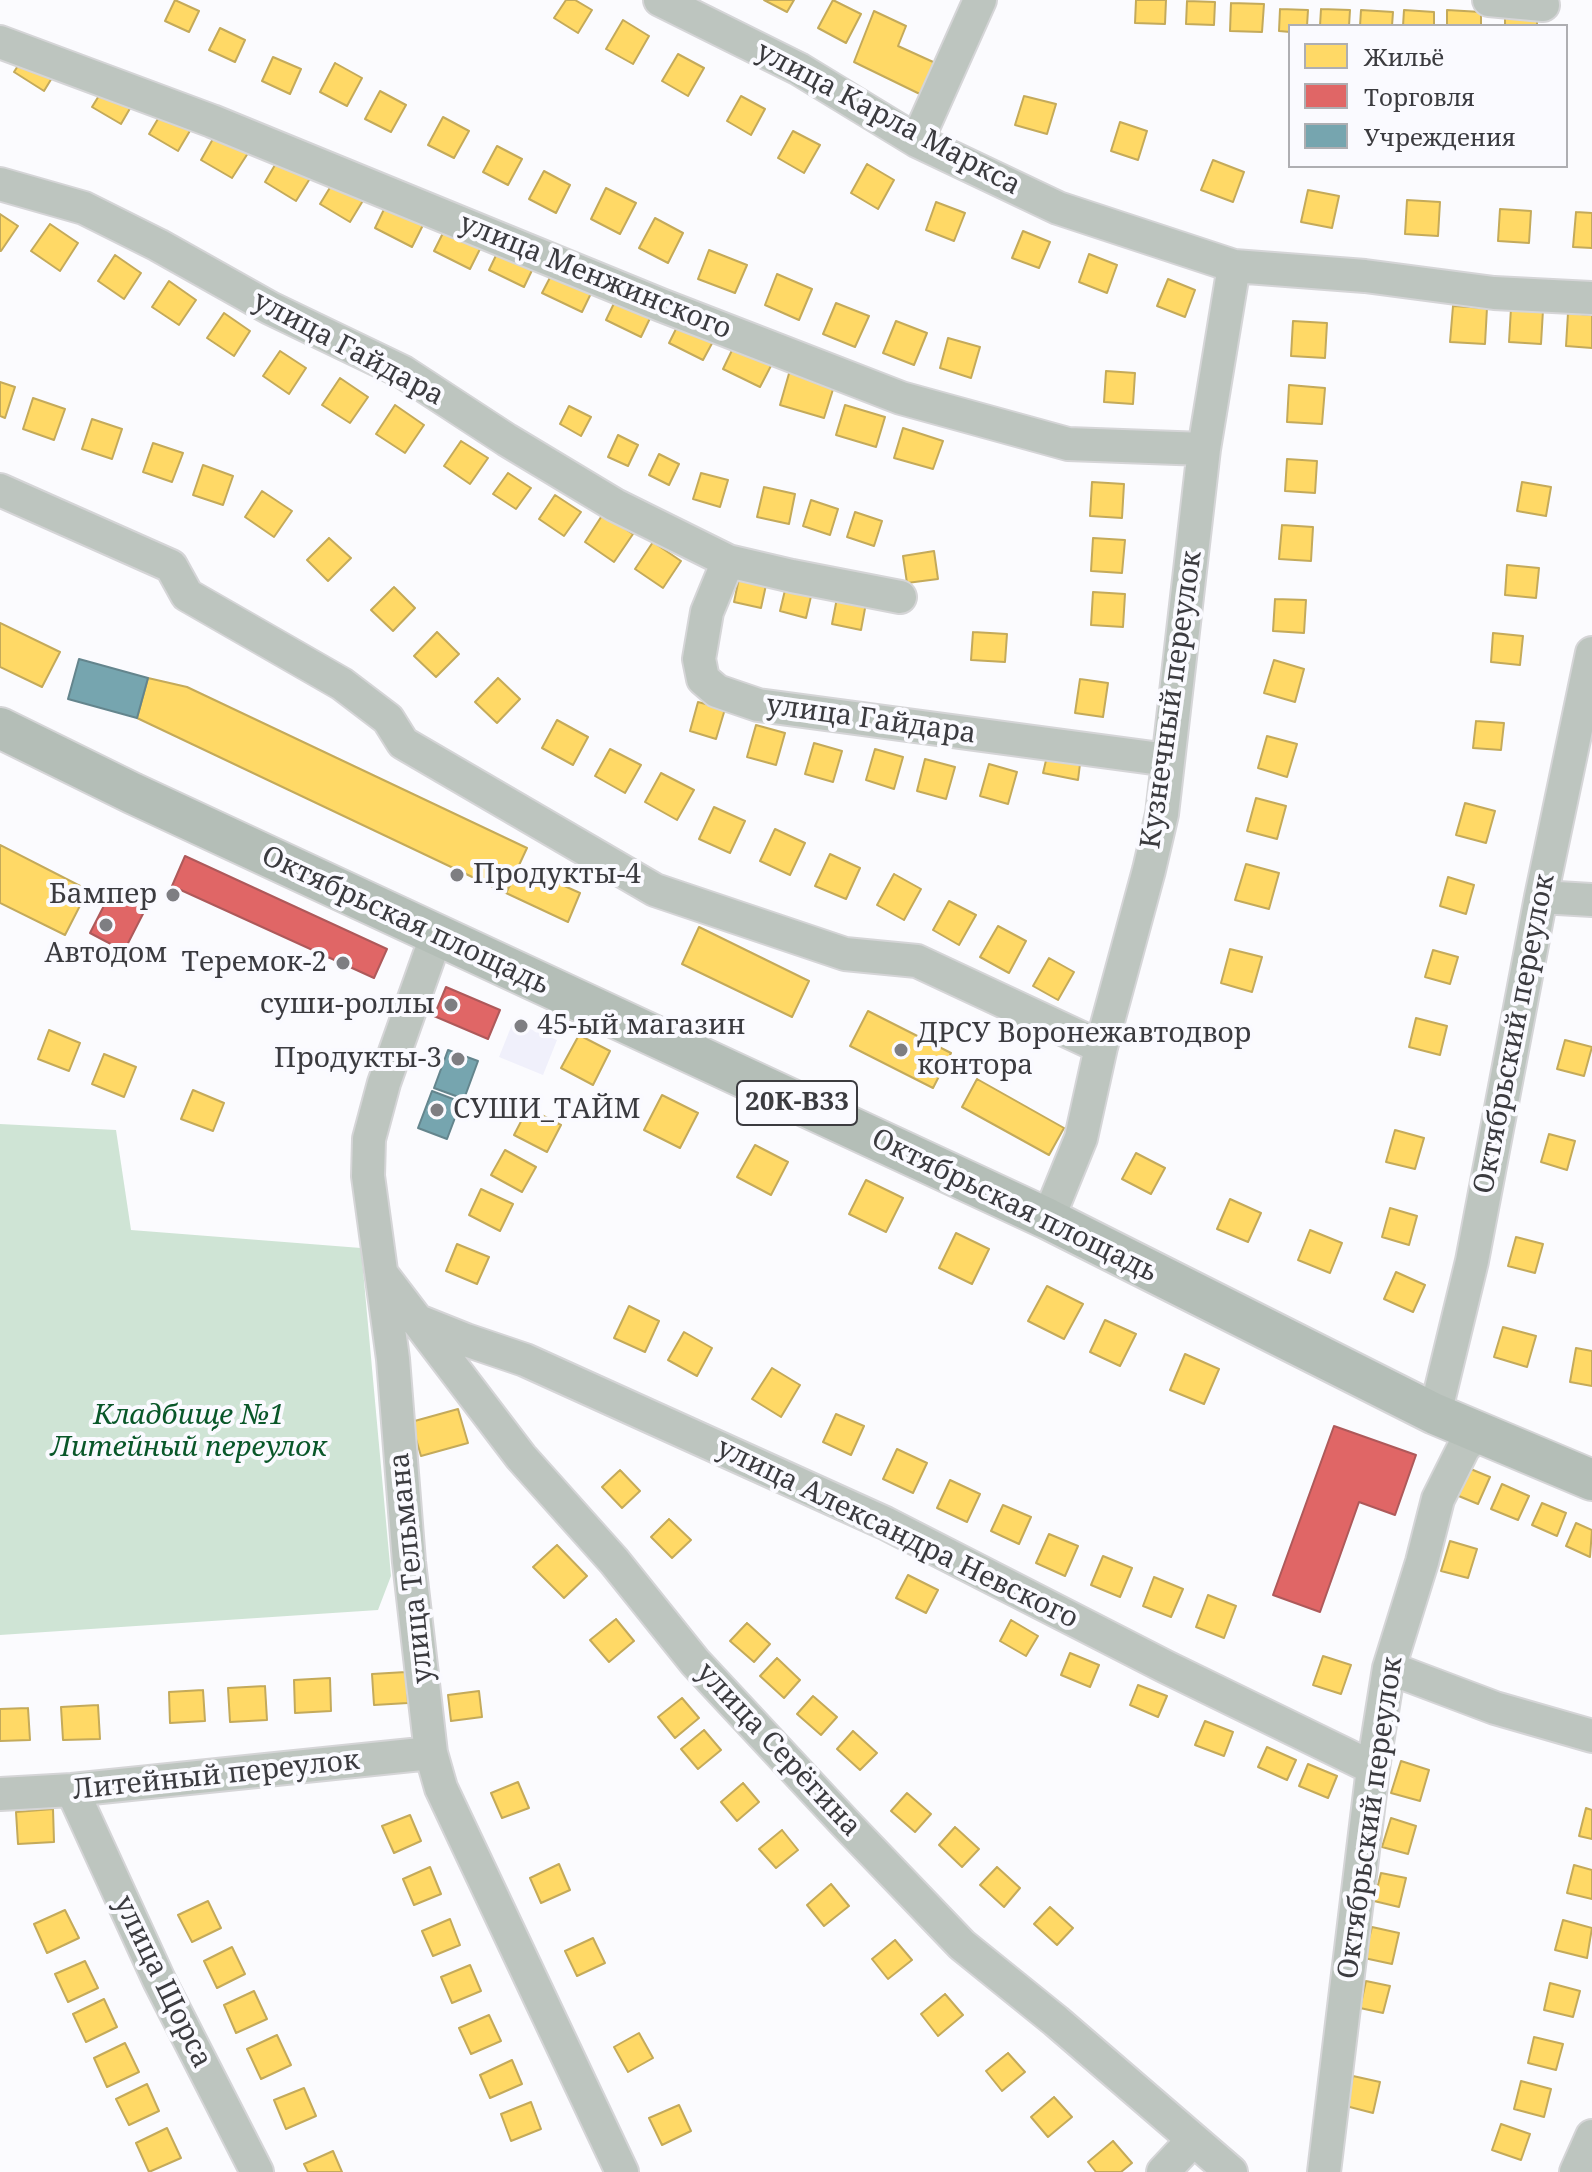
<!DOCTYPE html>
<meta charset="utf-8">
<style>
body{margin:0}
#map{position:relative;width:1592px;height:2172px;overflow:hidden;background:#fbfbfe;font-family:"Noto Serif",serif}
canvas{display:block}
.legend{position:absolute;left:1288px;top:24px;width:280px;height:144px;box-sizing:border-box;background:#fafaff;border:2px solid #aeaeb2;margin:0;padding:10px 14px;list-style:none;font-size:24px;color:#3b3b3f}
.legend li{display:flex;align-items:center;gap:16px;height:40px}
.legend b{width:40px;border:2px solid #aeaeb2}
</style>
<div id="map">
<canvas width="1592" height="2172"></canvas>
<ul class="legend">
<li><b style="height:22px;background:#ffd966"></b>Жильё</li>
<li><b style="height:22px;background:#e06666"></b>Торговля</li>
<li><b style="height:22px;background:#76a5af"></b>Учреждения</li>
</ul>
</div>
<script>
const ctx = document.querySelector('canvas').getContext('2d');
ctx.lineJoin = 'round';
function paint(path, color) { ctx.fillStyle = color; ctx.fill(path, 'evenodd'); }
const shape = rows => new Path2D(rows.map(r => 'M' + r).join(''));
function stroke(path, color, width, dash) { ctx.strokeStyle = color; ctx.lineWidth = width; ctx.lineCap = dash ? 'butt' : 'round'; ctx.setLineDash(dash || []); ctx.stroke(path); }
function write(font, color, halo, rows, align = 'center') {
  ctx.font = font + ' "Noto Serif",serif'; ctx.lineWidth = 8; ctx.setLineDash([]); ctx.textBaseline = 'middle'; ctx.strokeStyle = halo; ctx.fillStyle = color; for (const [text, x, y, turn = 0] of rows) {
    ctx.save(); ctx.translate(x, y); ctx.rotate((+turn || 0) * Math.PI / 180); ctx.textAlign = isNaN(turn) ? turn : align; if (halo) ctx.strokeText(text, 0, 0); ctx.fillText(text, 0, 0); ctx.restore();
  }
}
paint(shape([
 [513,1022,557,1040,543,1075,499,1057]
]), '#f0f0fb');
paint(shape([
 [0,1124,116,1130,131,1230,361,1248,391,1576,378,1610,0,1635]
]), '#cfe4d5');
const homes = shape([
 [175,0,199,11,189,32,165,21,175,0],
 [566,0,575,0,592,10,578,33,554,18,566,0],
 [764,0,794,0,787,12,764,0],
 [833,0,861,14,846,43,818,28,833,0],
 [1136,0,1166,0,1165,24,1135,23,1136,0],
 [1187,1,1215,2,1214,25,1186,24,1187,1],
 [1231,3,1264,4,1262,32,1230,31,1231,3],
 [1280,9,1308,10,1307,26,1290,26,1290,32,1279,31,1280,9],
 [1321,9,1350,10,1349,26,1320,26,1321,9],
 [1361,10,1393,12,1392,26,1360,26,1361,10],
 [1404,10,1434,12,1434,26,1403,26,1404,10],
 [1447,10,1481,12,1481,26,1447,26,1447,10],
 [874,11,906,26,898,46,942,66,928,98,854,62,874,11],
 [1505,14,1537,16,1537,26,1505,26,1505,14],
 [623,20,649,36,633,64,606,49,623,20],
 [220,28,245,40,235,62,209,50,220,28],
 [31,45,61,63,44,91,14,72,31,45],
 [678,54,704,68,688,96,662,81,678,54],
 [273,57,301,69,290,94,262,81,273,57],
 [335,63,362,78,347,106,320,92,335,63],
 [108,81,136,98,121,124,92,107,108,81],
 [380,91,406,105,391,132,365,119,380,91],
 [741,96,765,109,751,135,727,121,741,96],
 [1024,96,1056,104,1047,134,1015,125,1024,96],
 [165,107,194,124,178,151,149,134,165,107],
 [443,117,469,131,454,158,428,145,443,117],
 [1120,122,1147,131,1138,160,1111,151,1120,122],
 [218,130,250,150,232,178,201,160,218,130],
 [793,131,820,145,804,173,778,158,793,131],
 [497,146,522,159,508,185,483,172,497,146],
 [282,153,314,172,296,201,265,182,282,153],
 [1213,160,1244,172,1233,202,1201,190,1213,160],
 [867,164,894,180,878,209,851,193,867,164],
 [544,171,570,185,556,213,529,199,544,171],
 [337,176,367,194,350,222,320,204,337,176],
 [606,188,636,203,620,234,591,219,606,188],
 [1308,190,1339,196,1332,228,1301,222,1308,190],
 [1407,200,1440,202,1438,236,1405,234,1407,200],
 [388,201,426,219,412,247,375,228,388,201],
 [936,202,965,213,954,241,926,230,936,202],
 [1500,209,1531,211,1529,243,1498,241,1500,209],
 [1576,212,1592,213,1592,248,1573,247,1576,212],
 [0,214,18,226,1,251,0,251,0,214],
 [655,218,683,233,668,263,639,248,655,218],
 [50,224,78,243,60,271,31,251,50,224],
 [447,225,483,243,470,269,434,251,447,225],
 [1023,231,1050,242,1039,268,1012,258,1023,231],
 [501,245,536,262,524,287,489,270,501,245],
 [709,250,747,265,735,293,698,279,709,250],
 [1089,254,1117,265,1107,293,1079,282,1089,254],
 [115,255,141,273,124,299,98,281,115,255],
 [557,264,596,283,582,312,542,293,557,264],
 [777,274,812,289,799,320,765,305,777,274],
 [1168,279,1195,290,1185,317,1157,306,1168,279],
 [169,281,196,300,179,325,152,307,169,281],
 [618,295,653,312,641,337,606,320,618,295],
 [836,303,869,316,855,347,823,334,836,303],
 [1453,306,1487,308,1485,344,1450,342,1453,306],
 [1511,308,1543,310,1541,344,1509,342,1511,308],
 [224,313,250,331,234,356,207,338,224,313],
 [1568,313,1592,315,1592,348,1566,346,1568,313],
 [681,319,716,336,703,360,669,343,681,319],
 [896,321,927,333,914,365,883,353,896,321],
 [1293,321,1327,323,1325,358,1291,356,1293,321],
 [948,338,980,347,971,378,940,368,948,338],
 [736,342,774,360,760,387,723,369,736,342],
 [280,351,306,368,289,394,263,376,280,351],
 [790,370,835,383,824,418,780,405,790,370],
 [1106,371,1135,373,1133,404,1104,402,1106,371],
 [340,378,368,397,350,423,322,405,340,378],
 [0,382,15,387,5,418,0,416,0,382],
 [1289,385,1325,388,1322,424,1287,422,1289,385],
 [33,398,65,409,54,440,23,429,33,398],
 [395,405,424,425,405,453,376,434,395,405],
 [845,405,885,417,876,447,836,435,845,405],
 [569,406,591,417,581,436,560,424,569,406],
 [92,419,122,429,112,459,82,449,92,419],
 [903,428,943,441,933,469,894,458,903,428],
 [618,435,638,445,628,466,608,457,618,435],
 [461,441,488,458,470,484,444,466,461,441],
 [153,443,183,453,172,482,143,472,153,443],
 [659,454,679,464,669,485,649,475,659,454],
 [1287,459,1317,461,1315,493,1285,491,1287,459],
 [203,465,233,476,223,505,193,495,203,465],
 [508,473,531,488,516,509,493,494,508,473],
 [701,473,728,480,720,507,693,499,701,473],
 [1092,482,1124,484,1122,518,1090,516,1092,482],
 [1522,482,1551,487,1546,516,1517,511,1522,482],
 [764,487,795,494,789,524,757,517,764,487],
 [262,491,292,511,274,537,245,517,262,491],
 [555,495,581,512,564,536,539,519,555,495],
 [811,500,838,509,830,535,803,526,811,500],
 [855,512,882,521,874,546,847,537,855,512],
 [603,514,633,534,614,562,585,542,603,514],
 [1282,525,1313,527,1311,561,1279,559,1282,525],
 [329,538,351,558,328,581,307,560,329,538],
 [1093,538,1125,540,1122,573,1091,571,1093,538],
 [653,542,681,561,663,588,635,569,653,542],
 [934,551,938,579,907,583,903,556,934,551],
 [1507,565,1539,568,1536,598,1505,595,1507,565],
 [739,578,766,585,761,608,734,602,739,578],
 [786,586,812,592,806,618,780,611,786,586],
 [394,587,415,608,393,631,371,610,394,587],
 [1093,592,1125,594,1123,627,1091,625,1093,592],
 [837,598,866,603,861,630,832,624,837,598],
 [1275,599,1306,600,1304,633,1273,631,1275,599],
 [0,623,60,652,42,687,0,667,0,623],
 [437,632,459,654,436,677,414,656,437,632],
 [973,632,1007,634,1005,662,971,660,973,632],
 [1493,633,1523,636,1520,665,1491,662,1493,633],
 [1274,660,1304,669,1295,702,1264,693,1274,660],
 [148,678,187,687,527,848,506,893,137,718,148,678],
 [498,678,520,699,497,723,475,702,498,678],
 [1080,679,1108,683,1103,717,1075,713,1080,679],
 [698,702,725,709,716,739,690,731,698,702],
 [557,720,588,737,573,765,542,748,557,720],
 [1476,721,1504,723,1501,750,1473,748,1476,721],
 [756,725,785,733,776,765,747,757,756,725],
 [1267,736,1297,744,1287,777,1258,768,1267,736],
 [814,743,842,751,833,782,805,774,814,743],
 [610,749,641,765,625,793,595,776,610,749],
 [875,749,903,757,894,789,866,780,875,749],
 [1048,752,1081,756,1078,780,1043,773,1048,752],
 [925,759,955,767,946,799,917,791,925,759],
 [989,764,1017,772,1008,804,980,796,989,764],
 [661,773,694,790,677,820,645,802,661,773],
 [1256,798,1286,806,1277,839,1247,831,1256,798],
 [1465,803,1495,811,1486,843,1456,835,1465,803],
 [714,807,745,821,730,853,699,839,714,807],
 [775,829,805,843,790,875,760,861,775,829],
 [0,845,88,890,65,935,0,903,0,845],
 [830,854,860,868,846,899,815,886,830,854],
 [1246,864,1279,873,1269,909,1235,900,1246,864],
 [520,866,580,893,568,922,506,893,520,866],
 [894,874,921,889,904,920,877,905,894,874],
 [1448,877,1474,885,1466,914,1440,906,1448,877],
 [949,901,976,915,959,945,933,930,949,901],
 [998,926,1026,941,1009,973,980,957,998,926],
 [699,927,809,981,792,1017,682,964,699,927],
 [1230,949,1262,957,1252,992,1221,983,1230,949],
 [1433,950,1458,957,1450,984,1425,977,1433,950],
 [1049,958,1074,972,1058,1000,1033,986,1049,958],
 [868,1011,951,1053,933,1088,850,1046,868,1011],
 [1416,1018,1447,1026,1440,1055,1409,1047,1416,1018],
 [49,1030,80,1043,69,1071,38,1059,49,1030],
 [579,1035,610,1051,593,1085,561,1068,579,1035],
 [1565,1040,1592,1047,1584,1076,1557,1069,1565,1040],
 [104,1054,136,1067,124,1097,92,1084,104,1054],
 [977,1079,1064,1128,1049,1155,962,1107,977,1079],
 [193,1090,224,1103,213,1131,181,1119,193,1090],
 [662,1095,698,1113,680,1148,644,1130,662,1095],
 [528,1108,561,1125,547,1152,514,1135,528,1108],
 [1395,1130,1424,1138,1415,1169,1386,1162,1395,1130],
 [1549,1134,1575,1141,1567,1170,1541,1162,1549,1134],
 [755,1145,788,1162,771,1195,737,1177,755,1145],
 [505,1150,536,1167,522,1192,491,1175,505,1150],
 [1136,1153,1165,1168,1151,1194,1122,1179,1136,1153],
 [866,1180,903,1198,886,1232,849,1214,866,1180],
 [481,1189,513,1204,500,1231,469,1215,481,1189],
 [1230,1199,1261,1213,1248,1242,1217,1229,1230,1199],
 [1390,1208,1417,1216,1409,1245,1382,1237,1390,1208],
 [1310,1230,1342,1243,1330,1273,1298,1260,1310,1230],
 [956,1233,989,1249,972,1284,939,1268,956,1233],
 [1516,1237,1543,1244,1535,1273,1508,1266,1516,1237],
 [457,1244,489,1257,477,1284,446,1271,457,1244],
 [1396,1272,1425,1285,1413,1312,1384,1299,1396,1272],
 [1047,1286,1083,1304,1064,1339,1028,1321,1047,1286],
 [629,1306,659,1321,645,1352,614,1338,629,1306],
 [1105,1320,1136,1334,1120,1366,1090,1352,1105,1320],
 [1503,1327,1536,1336,1527,1367,1494,1357,1503,1327],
 [684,1332,712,1348,697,1376,668,1360,684,1332],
 [1576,1348,1592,1351,1592,1386,1570,1382,1576,1348],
 [1185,1354,1219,1369,1204,1404,1170,1390,1185,1354],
 [772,1368,800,1385,781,1417,752,1399,772,1368],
 [458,1409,468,1443,421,1456,411,1422,458,1409],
 [836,1414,864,1426,851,1455,823,1442,836,1414],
 [897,1449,927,1463,913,1493,883,1479,897,1449],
 [1461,1465,1490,1477,1478,1504,1449,1492,1461,1465],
 [620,1470,640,1491,622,1508,602,1487,620,1470],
 [950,1480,980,1494,967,1522,937,1508,950,1480],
 [1502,1484,1529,1496,1518,1520,1491,1509,1502,1484],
 [1542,1503,1566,1513,1557,1536,1532,1525,1542,1503],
 [1003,1505,1031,1517,1019,1544,991,1531,1003,1505],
 [669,1519,691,1540,672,1558,651,1537,669,1519],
 [1576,1523,1592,1530,1590,1557,1566,1546,1576,1523],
 [1049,1534,1078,1546,1065,1576,1036,1563,1049,1534],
 [1450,1541,1477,1549,1468,1578,1441,1571,1450,1541],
 [557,1545,587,1576,564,1598,533,1567,557,1545],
 [1103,1556,1132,1568,1120,1597,1091,1585,1103,1556],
 [908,1575,938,1590,926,1613,896,1598,908,1575],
 [1154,1577,1183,1589,1171,1617,1143,1606,1154,1577],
 [1208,1595,1236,1606,1224,1638,1196,1627,1208,1595],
 [616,1619,634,1641,609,1662,590,1640,616,1619],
 [1011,1620,1038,1636,1026,1656,1000,1641,1011,1620],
 [747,1623,770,1644,754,1662,730,1641,747,1623],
 [1070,1653,1099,1665,1090,1687,1061,1675,1070,1653],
 [1323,1656,1351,1665,1341,1694,1313,1685,1323,1656],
 [777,1658,800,1680,784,1698,760,1676,777,1658],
 [406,1672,408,1703,374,1705,372,1674,406,1672],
 [330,1678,331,1711,295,1713,294,1680,330,1678],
 [1138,1685,1167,1696,1158,1717,1130,1705,1138,1685],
 [265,1686,267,1720,230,1722,228,1688,265,1686],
 [203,1690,205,1721,170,1723,169,1692,203,1690],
 [479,1691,482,1717,451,1721,448,1695,479,1691],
 [813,1696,837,1717,821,1735,797,1714,813,1696],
 [682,1698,699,1718,675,1738,658,1717,682,1698],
 [98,1705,100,1739,63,1740,61,1707,98,1705],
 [28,1708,30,1740,0,1741,0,1709,28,1708],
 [1205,1721,1233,1732,1224,1756,1195,1745,1205,1721],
 [704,1730,721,1750,698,1769,681,1749,704,1730],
 [853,1731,877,1753,860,1770,837,1749,853,1731],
 [1267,1747,1296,1760,1287,1780,1258,1767,1267,1747],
 [1401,1761,1429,1770,1420,1801,1391,1793,1401,1761],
 [1308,1764,1337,1776,1328,1798,1299,1786,1308,1764],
 [518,1782,529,1808,502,1818,491,1793,518,1782],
 [743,1783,759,1802,737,1821,721,1802,743,1783],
 [907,1793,931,1814,915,1832,891,1811,907,1793],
 [1586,1808,1592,1810,1592,1839,1579,1836,1586,1808],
 [53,1809,54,1842,18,1844,16,1812,53,1809],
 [410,1815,421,1841,394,1853,382,1826,410,1815],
 [1391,1818,1416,1826,1408,1854,1382,1847,1391,1818],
 [955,1827,979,1849,962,1867,939,1845,955,1827],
 [782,1830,798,1850,776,1868,759,1849,782,1830],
 [559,1864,570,1890,541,1903,530,1878,559,1864],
 [1574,1865,1592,1870,1592,1899,1567,1893,1574,1865],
 [430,1867,441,1894,414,1905,403,1879,430,1867],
 [997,1867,1020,1888,1004,1907,980,1885,997,1867],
 [1381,1873,1406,1878,1399,1907,1374,1901,1381,1873],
 [831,1884,849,1906,824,1926,807,1905,831,1884],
 [208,1901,221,1928,192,1942,178,1915,208,1901],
 [1050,1907,1073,1928,1057,1945,1034,1924,1050,1907],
 [65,1910,79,1938,47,1953,34,1924,65,1910],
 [450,1919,460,1945,433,1956,422,1931,450,1919],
 [1563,1920,1592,1928,1587,1958,1555,1950,1563,1920],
 [1372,1927,1399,1933,1392,1964,1364,1958,1372,1927],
 [593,1938,605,1963,577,1976,565,1951,593,1938],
 [895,1940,912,1960,888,1979,872,1959,895,1940],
 [232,1947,245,1974,217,1988,204,1961,232,1947],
 [85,1961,98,1988,68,2002,55,1974,85,1961],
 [470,1965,481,1991,452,2003,441,1977,470,1965],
 [1366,1981,1390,1986,1383,2013,1360,2008,1366,1981],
 [1550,1983,1580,1991,1573,2017,1544,2010,1550,1983],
 [254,1991,267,2019,236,2033,224,2005,254,1991],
 [945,1994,963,2015,938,2036,921,2014,945,1994],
 [104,1999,117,2027,86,2042,73,2014,104,1999],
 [489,2015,501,2041,471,2054,459,2028,489,2015],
 [639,2033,653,2058,628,2072,614,2047,639,2033],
 [277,2035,291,2065,261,2079,247,2049,277,2035],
 [1534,2037,1563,2044,1556,2070,1528,2063,1534,2037],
 [125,2043,139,2072,107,2087,94,2058,125,2043],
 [1008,2053,1025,2072,1002,2091,986,2071,1008,2053],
 [512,2060,522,2084,490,2098,480,2075,512,2060],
 [1353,2076,1380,2082,1373,2113,1346,2106,1353,2076],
 [1521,2081,1551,2089,1544,2117,1514,2109,1521,2081],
 [147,2084,159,2111,129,2125,116,2099,147,2084],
 [304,2088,316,2116,286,2129,274,2100,304,2088],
 [1054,2097,1072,2117,1048,2137,1031,2117,1054,2097],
 [531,2102,541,2129,511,2141,501,2114,531,2102],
 [679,2105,691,2131,662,2145,649,2118,679,2105],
 [1501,2124,1530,2134,1521,2160,1492,2150,1501,2124],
 [167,2128,181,2158,149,2172,136,2143,167,2128],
 [1113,2141,1132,2163,1121,2172,1096,2172,1088,2162,1113,2141],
 [333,2151,342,2172,308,2172,304,2164,333,2151]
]);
paint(homes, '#ffd966');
stroke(homes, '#c4aa5a', 2);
const shops = shape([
 [185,856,387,949,374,978,172,886,185,856],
 [113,888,147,906,124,951,90,933,113,888],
 [446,987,500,1010,488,1039,434,1016,446,987],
 [1334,1426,1416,1455,1395,1515,1359,1502,1320,1612,1273,1595,1334,1426]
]);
paint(shops, '#e06666');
stroke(shops, '#ae595a', 2);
const public = shape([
 [79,659,148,678,137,718,68,699,79,659],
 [448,1050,478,1061,464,1099,434,1088,448,1050],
 [432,1091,461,1102,447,1139,418,1128,432,1091]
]);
paint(public, '#76a5af');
stroke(public, '#64858d', 2);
const minor = shape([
 [660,0,799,69,917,141,1058,208,1234,266,1365,276,1494,293,1592,298],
 [1489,0,1543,5],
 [0,42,212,121,661,305,901,398,1068,444,1204,449],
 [917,141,980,0],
 [0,184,84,208,158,245,270,308,403,372,507,440,615,505,728,561,707,612,699,659,703,679,717,691,758,705,1168,760],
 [0,490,171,566,187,595,342,684,388,719,403,743,655,890,845,954,917,961,1101,1047],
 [728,561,792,576,900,597],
 [1541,897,1592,900],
 [437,934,384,1083,369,1139,368,1176,393,1359,409,1562,431,1753,441,1788,622,2172],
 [1048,1219,1081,1138,1101,1047,1149,870,1162,814,1204,449,1234,266],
 [384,1277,521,1457,614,1561,695,1662,845,1823,962,1945,1056,2021,1231,2172],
 [416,1320,466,1340,525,1360,885,1523,1166,1667,1373,1768],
 [1435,1414,1472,1261,1541,897,1592,653],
 [1389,1668,1495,1708,1592,1736],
 [72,1790,159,1980,257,2172],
 [0,1794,72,1790,431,1753],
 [1163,2172,1193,2140],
 [1324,2172,1373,1768,1389,1668,1422,1562,1438,1499,1464,1447,1480,1433],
 [1576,2172,1592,2136]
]);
const major = shape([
 [0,728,132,793,1048,1219,1435,1414,1592,1480]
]);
stroke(minor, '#d5d5d7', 36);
stroke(major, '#d5d5d7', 44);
stroke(minor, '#bdc5bf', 32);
stroke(major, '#b4beb7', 40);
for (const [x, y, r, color] of [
 [457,875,8,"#7e7e82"],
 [173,895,8,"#7e7e82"],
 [106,925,8,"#7e7e82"],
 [343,963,8,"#7e7e82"],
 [451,1005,8,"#7e7e82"],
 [521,1026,8,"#7e7e82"],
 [901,1050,8,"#7e7e82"],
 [458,1059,8,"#7e7e82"],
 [437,1110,8,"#7e7e82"]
]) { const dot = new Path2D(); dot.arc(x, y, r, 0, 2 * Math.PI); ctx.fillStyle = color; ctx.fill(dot); stroke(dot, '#fafaff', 3); }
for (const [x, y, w] of [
 [797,1103,120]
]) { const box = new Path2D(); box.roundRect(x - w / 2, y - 22, w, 44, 6); ctx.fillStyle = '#fafaff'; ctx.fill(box); stroke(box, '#3b3b3f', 2); }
write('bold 26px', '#3b3b3f', null, [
 ["20К-В33",797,1103]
]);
write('28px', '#3b3b3f', '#fafaff', [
 ["улица Карла Маркса",888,119,28],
 ["улица Менжинского",595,277,22],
 ["улица Гайдара",348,349,28],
 ["Кузнечный переулок",1172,700,-82],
 ["улица Гайдара",871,720,8],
 ["Октябрьская площадь",405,921,25],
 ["Октябрьский переулок",1515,1034,-79],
 ["Октябрьская площадь",1014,1206,26],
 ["улица Александра Невского",897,1534,26],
 ["улица Тельмана",412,1568,-96],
 ["улица Серёгина",778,1750,47],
 ["Литейный переулок",216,1776,-6],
 ["Октябрьский переулок",1371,1818,-82],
 ["улица Щорса",162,1982,64]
]);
write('28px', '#3b3b3f', '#fafaff', [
 ["Продукты-4",473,875],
 ["Бампер",157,895,"right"],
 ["Автодом",106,954,"center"],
 ["Теремок-2",327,963,"right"],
 ["суши-роллы",435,1005,"right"],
 ["45-ый магазин",537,1026],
 ["ДРСУ Воронежавтодвор",917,1034],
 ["контора",917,1066],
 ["Продукты-3",442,1059,"right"],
 ["СУШИ_ТАЙМ",453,1110]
], 'left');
write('italic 28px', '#095729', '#fafaff', [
 ["Кладбище №1",189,1416],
 ["Литейный переулок",189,1448]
]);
</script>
